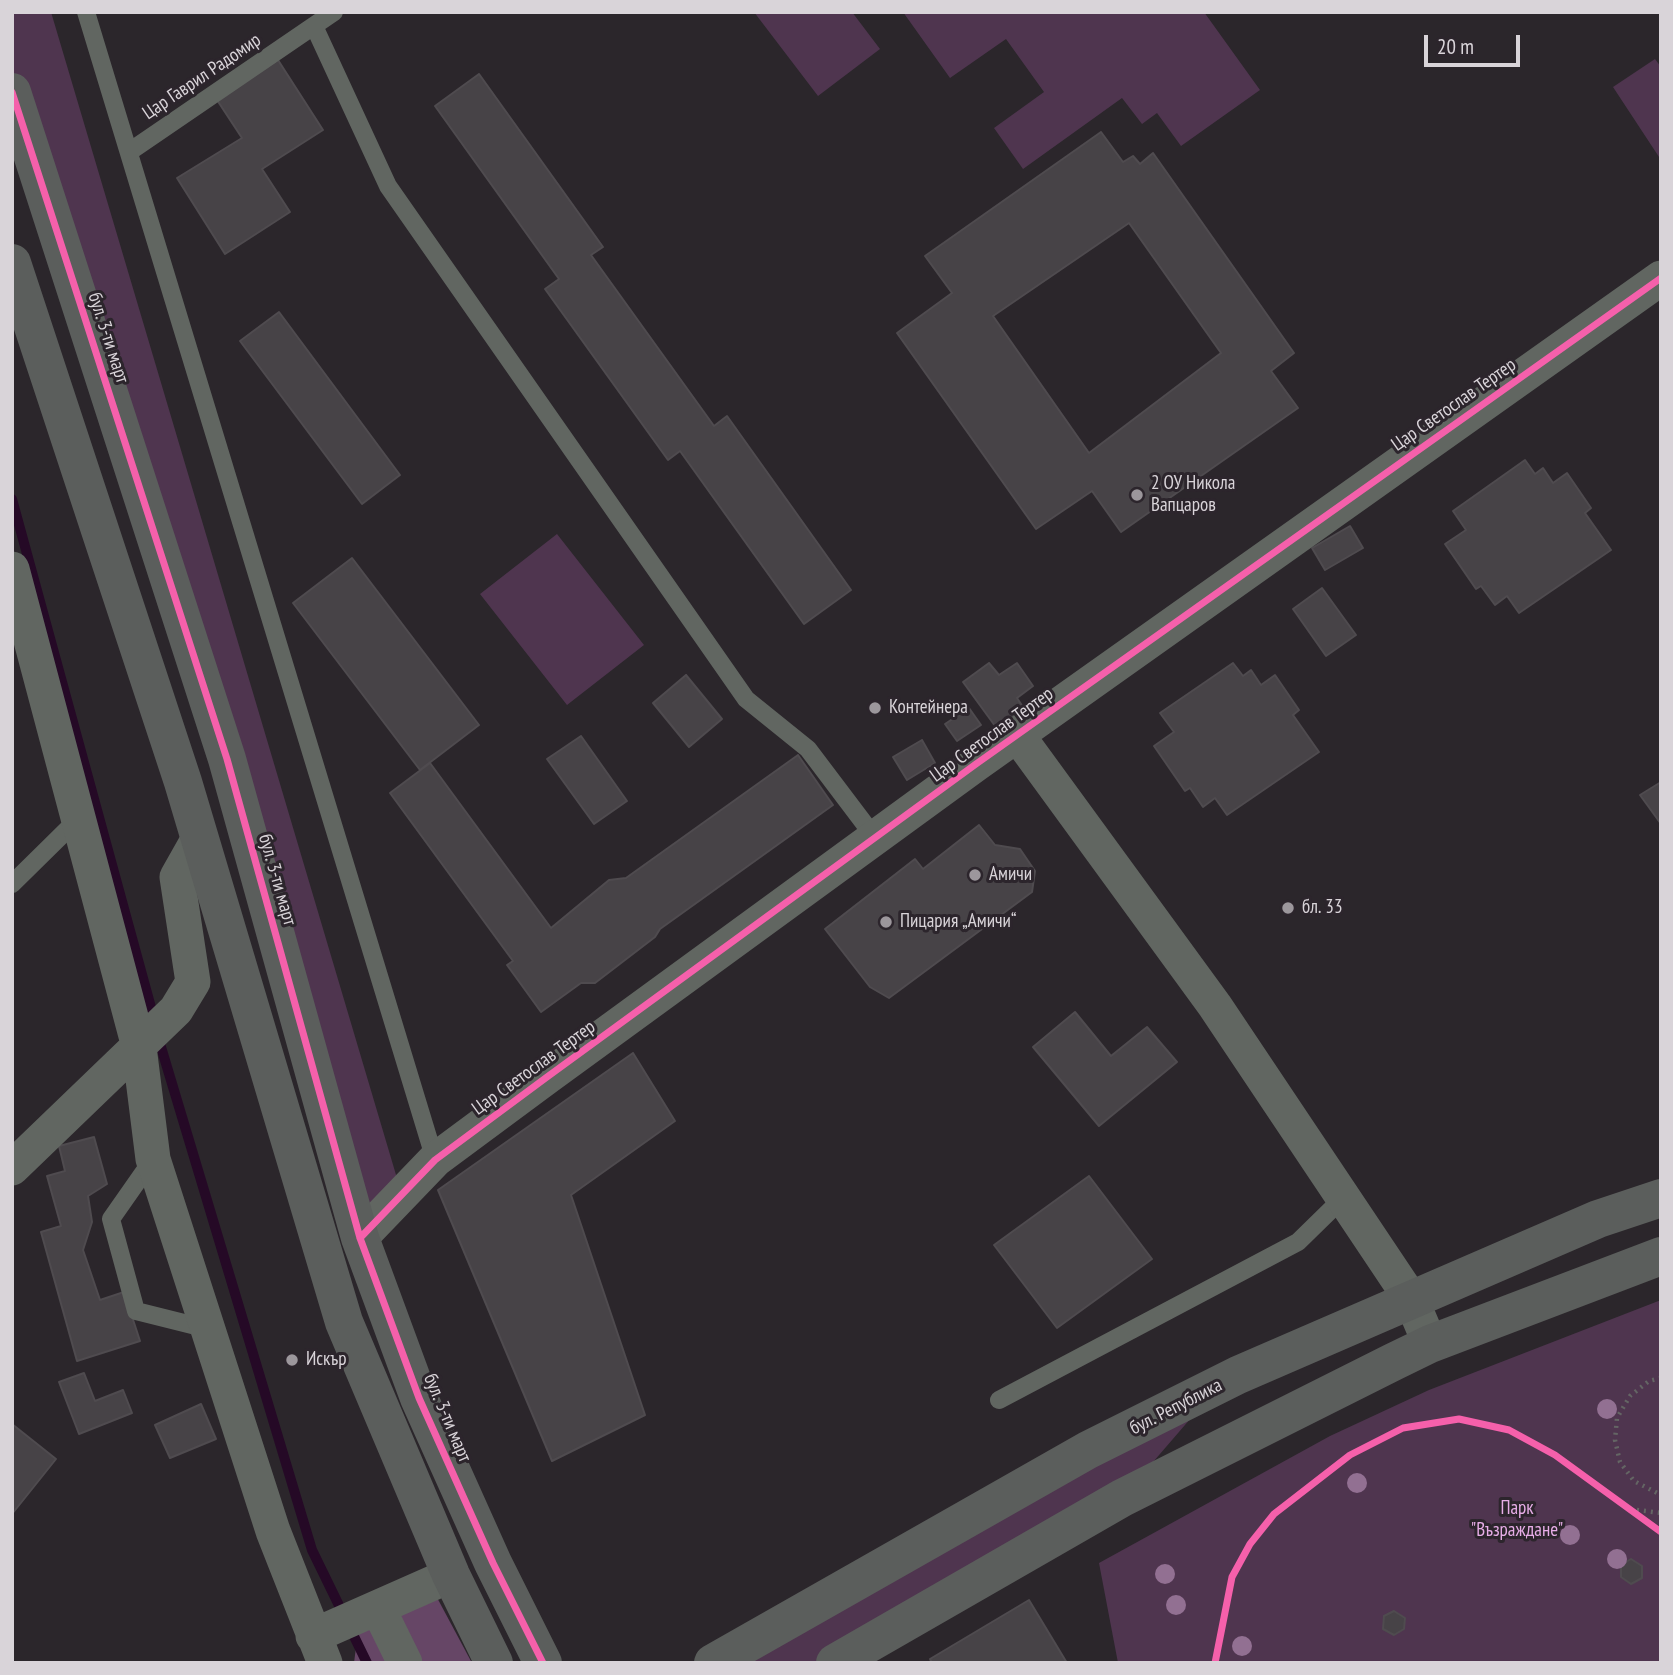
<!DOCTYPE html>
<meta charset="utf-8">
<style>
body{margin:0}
#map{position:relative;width:1673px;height:1675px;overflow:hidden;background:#2b262b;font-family:"PT Sans Narrow",sans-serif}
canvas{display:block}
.frame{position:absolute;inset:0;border:14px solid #d9d4d9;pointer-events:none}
.scale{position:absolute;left:1424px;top:35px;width:96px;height:32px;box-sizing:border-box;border:4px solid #d9d4d9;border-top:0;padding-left:9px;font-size:21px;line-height:24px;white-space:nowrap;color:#d9d4d9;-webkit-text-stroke:5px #2c252c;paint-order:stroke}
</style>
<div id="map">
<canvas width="1673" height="1675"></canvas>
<div class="frame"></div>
<div class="scale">20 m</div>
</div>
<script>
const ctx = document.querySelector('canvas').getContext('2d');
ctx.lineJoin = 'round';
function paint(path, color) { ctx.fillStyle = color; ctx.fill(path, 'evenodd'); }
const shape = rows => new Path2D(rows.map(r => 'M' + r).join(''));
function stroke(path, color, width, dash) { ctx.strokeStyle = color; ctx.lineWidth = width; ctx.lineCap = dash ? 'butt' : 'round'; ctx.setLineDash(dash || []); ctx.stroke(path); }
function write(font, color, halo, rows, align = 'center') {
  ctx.font = font + ' "PT Sans Narrow",sans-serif'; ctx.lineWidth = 6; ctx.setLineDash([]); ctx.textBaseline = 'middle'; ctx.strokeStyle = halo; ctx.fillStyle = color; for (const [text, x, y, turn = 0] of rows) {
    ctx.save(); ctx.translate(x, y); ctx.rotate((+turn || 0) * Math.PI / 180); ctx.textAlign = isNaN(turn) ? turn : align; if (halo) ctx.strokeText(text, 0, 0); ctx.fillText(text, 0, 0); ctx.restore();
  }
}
paint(shape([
 [12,12,51,12,402,1195,360,1238,12,92],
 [754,12,852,12,880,49,818,96],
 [903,12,1204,12,1260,90,1181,146,1157,113,1142,124,1122,98,1023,169,994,128,1044,92,1006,39,950,78],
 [1655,59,1661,67,1661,160,1613,87],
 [557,534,644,645,567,705,480,594],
 [1661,1300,1661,1663,1118,1663,1099,1563,1330,1436,1429,1390],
 [1210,1396,1122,1498,835,1663,713,1663]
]), '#4f354f');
paint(shape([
 [434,1592,472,1663,354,1663,359,1624]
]), '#664666');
stroke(shape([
 [12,499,155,1022],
 [158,1037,312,1550,367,1663]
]), '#250926', 10);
const building = shape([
 [278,60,323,130,262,169,290,212,225,254,177,178,242,138,217,100,278,60],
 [479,74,603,247,591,255,714,426,727,416,851,590,804,624,680,451,668,460,545,289,559,279,435,106,479,74],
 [1101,132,1123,162,1133,156,1140,164,1153,153,1294,353,1271,371,1298,408,1121,532,1092,491,1036,529,897,333,952,293,925,256,1101,132],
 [1129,223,1221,353,1089,453,993,316,1129,223],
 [279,312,400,475,362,504,240,341,279,312],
 [1525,460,1535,474,1543,468,1553,483,1567,473,1591,508,1585,513,1611,550,1519,613,1507,596,1495,605,1481,586,1476,589,1445,544,1466,530,1453,511,1525,460],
 [1350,526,1363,548,1325,570,1312,548,1350,526],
 [352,558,479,725,420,770,293,603,352,558],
 [1322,588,1356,635,1326,656,1293,609,1322,588],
 [989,663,999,675,1017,663,1033,686,1017,698,1025,710,998,730,963,682,989,663],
 [1233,663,1243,676,1251,670,1261,685,1275,675,1299,710,1293,715,1319,752,1227,815,1215,798,1203,807,1190,788,1185,791,1154,746,1174,732,1160,713,1233,663],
 [686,675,722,719,689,747,653,703,686,675],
 [969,708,981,725,957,741,945,724,969,708],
 [581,736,627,801,594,824,547,759,581,736],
 [922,740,935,763,907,780,893,757,922,740],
 [798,755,833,805,660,929,655,937,595,983,581,983,541,1012,507,965,513,961,390,793,430,763,551,928,609,880,626,878,798,755],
 [1661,782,1661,824,1640,795,1661,782],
 [979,825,995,845,1020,849,1035,871,1032,892,889,998,870,987,825,929,915,859,923,869,979,825],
 [1075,1012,1111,1056,1147,1027,1177,1062,1099,1126,1033,1047,1075,1012],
 [633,1053,675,1121,571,1195,645,1415,552,1461,438,1190,633,1053],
 [94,1137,107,1184,88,1196,92,1222,83,1250,100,1300,124,1292,140,1341,77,1361,41,1232,61,1226,47,1176,65,1171,59,1146,94,1137],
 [1089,1176,1152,1259,1057,1328,994,1245,1089,1176],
 [84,1373,95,1401,123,1390,132,1413,79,1434,59,1382,84,1373],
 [201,1404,216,1439,170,1458,155,1425,201,1404],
 [12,1424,56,1459,12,1514,12,1424],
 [1631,1559,1642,1566,1642,1578,1631,1584,1621,1577,1621,1565,1631,1559],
 [1029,1600,1067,1663,932,1663,930,1659,1029,1600],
 [1394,1611,1405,1618,1404,1629,1394,1635,1383,1629,1384,1616,1394,1611]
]);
paint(building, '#474347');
stroke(building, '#4f4b4f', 2);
stroke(shape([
 [1661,1378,1649,1381,1630,1396,1617,1418,1615,1440,1620,1462,1634,1481,1661,1495],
 [1630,1509,1661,1513]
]), '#646564', 4.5, [2, 5]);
stroke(shape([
 [86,12,435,1160],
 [314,26,388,186,746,699,808,749,876,839],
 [129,152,334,12],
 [12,884,79,818],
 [153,1159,111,1219,136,1311,208,1329],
 [999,1400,1298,1242,1344,1197]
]), '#616661', 18);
stroke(shape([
 [12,569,139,1047,153,1159,273,1531,325,1663],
 [1018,736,1215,1006,1411,1299,1430,1344],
 [12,1168,176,1010,193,982,177,877,199,838],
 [360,1238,435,1160,547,1077,976,764,1661,278],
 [378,1608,405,1663],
 [313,1636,451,1575]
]), '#616661', 35);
stroke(shape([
 [12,92,227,759,360,1238,419,1398,493,1563,543,1663],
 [12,263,183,782,344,1322,451,1575,494,1663],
 [713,1663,1088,1450,1238,1375,1598,1219,1661,1198],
 [835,1663,1122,1498,1393,1362,1430,1344,1661,1256]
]), '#5b5e5c', 38);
stroke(shape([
 [12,92,227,759,360,1238,419,1398,493,1563,543,1663],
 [360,1238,435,1160,547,1077,976,764,1661,278],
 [1215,1663,1232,1577,1250,1544,1274,1514,1350,1455,1403,1428,1459,1419,1509,1430,1555,1455,1661,1532]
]), '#f560ab', 7);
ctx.fillStyle = '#927092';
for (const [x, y] of [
 [1607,1409],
 [1357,1483],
 [1570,1535],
 [1617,1559],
 [1165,1574],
 [1176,1605],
 [1242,1646]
]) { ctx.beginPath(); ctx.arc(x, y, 10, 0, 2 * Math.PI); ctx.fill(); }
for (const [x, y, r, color] of [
 [1137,495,7,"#9c979c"],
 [875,708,7,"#9c979c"],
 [975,875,7,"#9c979c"],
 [1288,908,7,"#9c979c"],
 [886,922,7,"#9c979c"],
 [292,1360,7,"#9c979c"]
]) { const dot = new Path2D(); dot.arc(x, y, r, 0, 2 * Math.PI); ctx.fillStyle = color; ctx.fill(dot); stroke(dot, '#2c252c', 2.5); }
write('19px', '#d9d4d9', '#2c252c', [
 ["Цар Гаврил Радомир",202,77,-34],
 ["бул. 3-ти март",108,338,72],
 ["Цар Светослав Тертер",1454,405,-35],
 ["Цар Светослав Тертер",992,735,-36],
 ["бул. 3-ти март",277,880,74],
 ["Цар Светослав Тертер",534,1068,-36],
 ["бул. Република",1176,1407,-27],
 ["бул. 3-ти март",447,1418,67]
]);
write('19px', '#d9d4d9', '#2c252c', [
 ["2 ОУ Никола",1151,484],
 ["Вапцаров",1151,506],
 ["Контейнера",889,708],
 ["Амичи",989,875],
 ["бл. 33",1302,908],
 ["Пицария „Амичи“",900,922],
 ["Искър",306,1360]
], 'left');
write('19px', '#e7ade7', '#2c252c', [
 ["Парк",1517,1509],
 ["\"Възраждане\"",1517,1531]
]);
</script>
